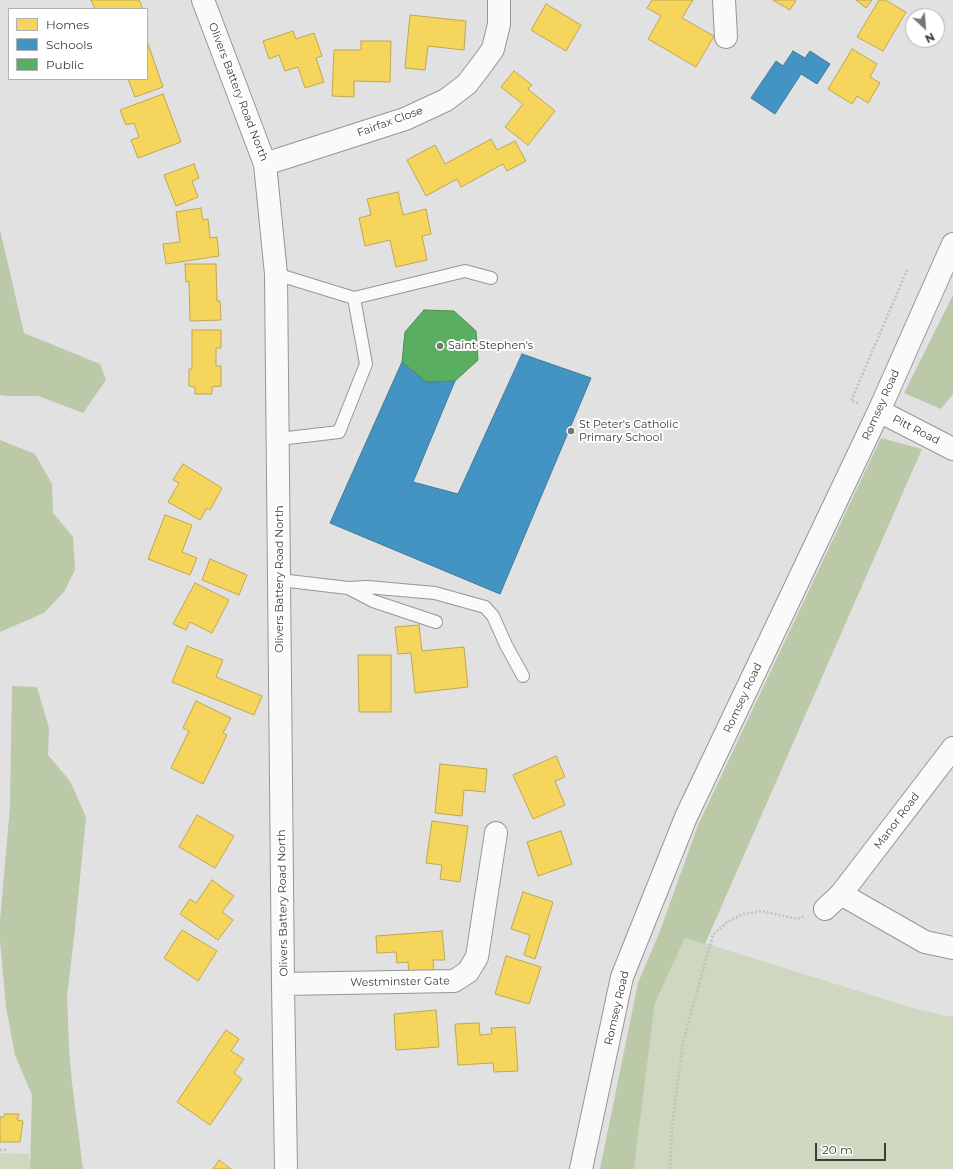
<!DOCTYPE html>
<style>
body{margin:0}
#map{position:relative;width:953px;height:1169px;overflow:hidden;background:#e0e1e0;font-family:Montserrat,sans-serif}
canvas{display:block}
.legend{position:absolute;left:8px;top:8px;width:140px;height:72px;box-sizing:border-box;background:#fff;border:1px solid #b1b1b1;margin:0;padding:5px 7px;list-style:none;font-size:12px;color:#3c3c3b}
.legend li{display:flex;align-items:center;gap:8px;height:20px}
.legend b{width:20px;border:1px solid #b1b1b1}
.north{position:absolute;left:905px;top:8px;width:40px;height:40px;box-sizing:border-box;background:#fff;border:1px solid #b1b1b1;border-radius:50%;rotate:154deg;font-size:11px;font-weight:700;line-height:16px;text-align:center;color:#3c3c3b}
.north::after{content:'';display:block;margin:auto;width:14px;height:18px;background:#757675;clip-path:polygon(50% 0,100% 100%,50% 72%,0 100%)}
.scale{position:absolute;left:815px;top:1143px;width:71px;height:18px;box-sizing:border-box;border:2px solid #3c3c3b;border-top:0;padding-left:5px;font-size:12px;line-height:14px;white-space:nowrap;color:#3c3c3b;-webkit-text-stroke:3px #fff;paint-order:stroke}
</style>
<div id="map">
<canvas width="953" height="1169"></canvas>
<ul class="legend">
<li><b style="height:11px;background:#f6d55c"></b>Homes</li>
<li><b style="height:11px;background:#4393c3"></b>Schools</li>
<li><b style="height:11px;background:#5aae61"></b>Public</li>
</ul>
<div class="north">N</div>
<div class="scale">20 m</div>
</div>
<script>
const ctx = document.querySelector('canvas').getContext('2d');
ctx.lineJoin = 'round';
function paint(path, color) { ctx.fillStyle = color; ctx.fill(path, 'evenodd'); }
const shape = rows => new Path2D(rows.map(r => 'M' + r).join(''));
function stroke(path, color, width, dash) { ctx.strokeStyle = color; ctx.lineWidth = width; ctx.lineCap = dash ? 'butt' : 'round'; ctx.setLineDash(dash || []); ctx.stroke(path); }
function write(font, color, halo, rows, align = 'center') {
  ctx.font = font + ' Montserrat,sans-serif'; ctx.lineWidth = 4; ctx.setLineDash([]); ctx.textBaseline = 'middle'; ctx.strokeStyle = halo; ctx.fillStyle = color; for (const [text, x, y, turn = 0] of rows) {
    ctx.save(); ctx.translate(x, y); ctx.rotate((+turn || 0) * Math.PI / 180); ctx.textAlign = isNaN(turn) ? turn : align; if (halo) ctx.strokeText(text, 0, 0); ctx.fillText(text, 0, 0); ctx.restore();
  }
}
paint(shape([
 [685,937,919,1010,953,1017,953,1169,634,1169,655,1003],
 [0,1153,29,1154,30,1169,0,1169]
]), '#ced8c0');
paint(shape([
 [0,230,24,333,100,364,106,380,83,413,38,396,6,396,0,395],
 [953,295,953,394,941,409,904,393],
 [881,438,922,449,705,944,685,938,655,1003,634,1169,600,1169,638,983,660,931,698,825],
 [0,440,35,454,52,484,53,513,73,537,75,570,64,592,44,613,0,632],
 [12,686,37,687,49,728,48,755,70,781,86,817,75,929,67,997,69,1048,72,1083,83,1169,30,1169,32,1095,15,1055,6,1007,0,940,0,921,10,806]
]), '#bcc9a8');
const homes = shape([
 [91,0,139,0,143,9,95,9,91,0],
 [652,0,693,0,682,18,714,36,696,67,648,39,661,16,647,8,652,0],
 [773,0,796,0,790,10,773,0],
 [856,0,872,0,866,8,856,0],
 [879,0,885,0,906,12,883,51,857,37,879,0],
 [546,4,581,25,566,51,531,30,546,4],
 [410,15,466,21,464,50,428,46,425,70,405,68,410,15],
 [293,31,296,39,314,33,322,56,316,58,324,82,305,88,298,67,285,71,279,55,269,59,263,41,293,31],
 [147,41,163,87,135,97,128,79,147,79,147,41],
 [361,41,391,41,390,82,354,81,354,97,332,96,334,50,361,50,361,41],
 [852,49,877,64,870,77,880,83,868,103,857,96,852,104,828,89,852,49],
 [514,71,532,85,528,89,555,111,528,145,505,127,523,104,501,87,514,71],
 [163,94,181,142,138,158,131,140,139,137,134,123,126,125,120,110,163,94],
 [491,139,497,150,515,141,526,161,507,171,503,164,461,187,457,179,426,196,407,160,435,145,445,164,491,139],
 [194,164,199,178,192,181,198,197,176,206,164,175,194,164],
 [398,192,403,215,426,209,431,234,422,236,427,260,396,267,390,240,365,246,359,218,371,215,367,199,398,192],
 [201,208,203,220,208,219,210,238,217,237,219,256,166,264,163,244,180,242,176,212,201,208],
 [185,264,216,264,217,301,220,301,221,320,190,321,189,281,186,282,185,264],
 [192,330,221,330,221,348,216,348,216,366,221,366,221,386,212,387,212,394,195,394,195,387,189,386,189,369,192,369,192,330],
 [183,464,222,488,210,510,207,508,200,520,168,502,179,483,173,480,183,464],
 [165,515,192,525,182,552,197,558,190,575,148,559,165,515],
 [210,559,247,575,239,595,202,580,210,559],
 [195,583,229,600,212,633,190,622,186,630,173,624,195,583],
 [419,625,422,651,464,647,468,687,415,693,411,653,398,654,395,627,419,625],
 [187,646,223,660,216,677,262,696,254,715,172,682,187,646],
 [358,655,391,655,391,712,359,712,358,655],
 [196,701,231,718,223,733,227,735,203,784,171,768,189,731,183,728,196,701],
 [556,756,565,777,555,781,565,805,533,819,513,775,556,756],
 [440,764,487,769,485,792,464,790,462,816,435,813,440,764],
 [197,815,234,836,215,868,179,847,197,815],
 [432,821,468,826,460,882,440,879,442,865,426,863,432,821],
 [561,831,572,864,538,876,527,842,561,831],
 [212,880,234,896,222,912,233,920,218,940,180,914,190,899,196,903,212,880],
 [523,892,553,902,535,959,524,955,530,935,511,929,523,892],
 [182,930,217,951,198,981,164,958,182,930],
 [442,931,445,960,433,960,434,974,409,976,408,962,397,963,396,952,377,953,376,936,442,931],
 [506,956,541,967,529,1004,495,994,506,956],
 [436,1010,439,1047,396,1050,394,1014,436,1010],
 [479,1023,480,1035,492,1034,491,1028,515,1027,518,1071,494,1072,493,1063,458,1065,455,1024,479,1023],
 [226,1030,239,1039,231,1051,244,1059,234,1073,242,1079,210,1125,177,1102,226,1030],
 [5,1114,19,1114,17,1120,23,1121,20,1142,0,1142,0,1117,4,1117,5,1114],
 [219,1160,231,1169,213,1169,219,1160]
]);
paint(homes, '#f6d55c');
stroke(homes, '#bea752', 1);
const schools = shape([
 [793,51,805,58,810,51,830,64,817,84,801,74,775,114,751,98,776,61,783,66,793,51],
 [522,354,591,378,500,594,330,523,402,362,427,382,455,381,413,482,458,494,522,354]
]);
paint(schools, '#4393c3');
stroke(schools, '#41799a', 1);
const public = shape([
 [424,310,454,311,476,331,478,360,455,381,427,382,402,362,405,332,424,310]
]);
paint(public, '#5aae61');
stroke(public, '#518c56', 1);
const lane = shape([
 [276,274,354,298,366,364,339,432,279,439],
 [354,298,465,271,491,278],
 [280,580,348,588,373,601,436,622],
 [348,588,367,587,435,593,485,607,493,616,506,645,523,676]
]);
const street = shape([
 [203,0,265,164,276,274,283,984,286,1169],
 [724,0,726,37],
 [265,164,405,119,446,100,467,84,483,63,493,49,499,24,499,0],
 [879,411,953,449],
 [841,894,925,942,953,948],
 [825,909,841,894,953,748],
 [283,984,454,981,468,972,477,957,496,833]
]);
const secondary = shape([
 [581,1169,622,977,686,817,879,411,953,244]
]);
stroke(lane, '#959695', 14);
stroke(street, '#959695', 24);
stroke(secondary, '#959695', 24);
stroke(shape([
 [858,403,851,401,908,268],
 [0,1150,7,1150],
 [670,1169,672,1126,683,1042,713,935,727,922,743,914,762,911,797,919,804,916]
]), '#c0c1c0', 2.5, [2, 2]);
stroke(lane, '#fafafa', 12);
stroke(street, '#fafafa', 22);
stroke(secondary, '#fafafa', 22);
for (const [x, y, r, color] of [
 [440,346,4,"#757675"],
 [571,431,4,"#757675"]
]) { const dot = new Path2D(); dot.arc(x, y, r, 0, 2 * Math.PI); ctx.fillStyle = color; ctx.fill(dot); stroke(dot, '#fff', 1.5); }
write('11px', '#3c3c3b', '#fff', [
 ["Olivers Battery Road North",238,92,69],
 ["Fairfax Close",390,122,-20],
 ["Romsey Road",881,405,-66],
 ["Pitt Road",916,430,27],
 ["Olivers Battery Road North",280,579,-90],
 ["Romsey Road",743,698,-65],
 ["Manor Road",897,821,-53],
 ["Olivers Battery Road North",283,903,-91],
 ["Westminster Gate",400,982,-1],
 ["Romsey Road",617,1008,-77]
]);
write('11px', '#3c3c3b', '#fff', [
 ["Saint Stephen's",448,346],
 ["St Peter's Catholic",579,425],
 ["Primary School",579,438]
], 'left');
</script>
